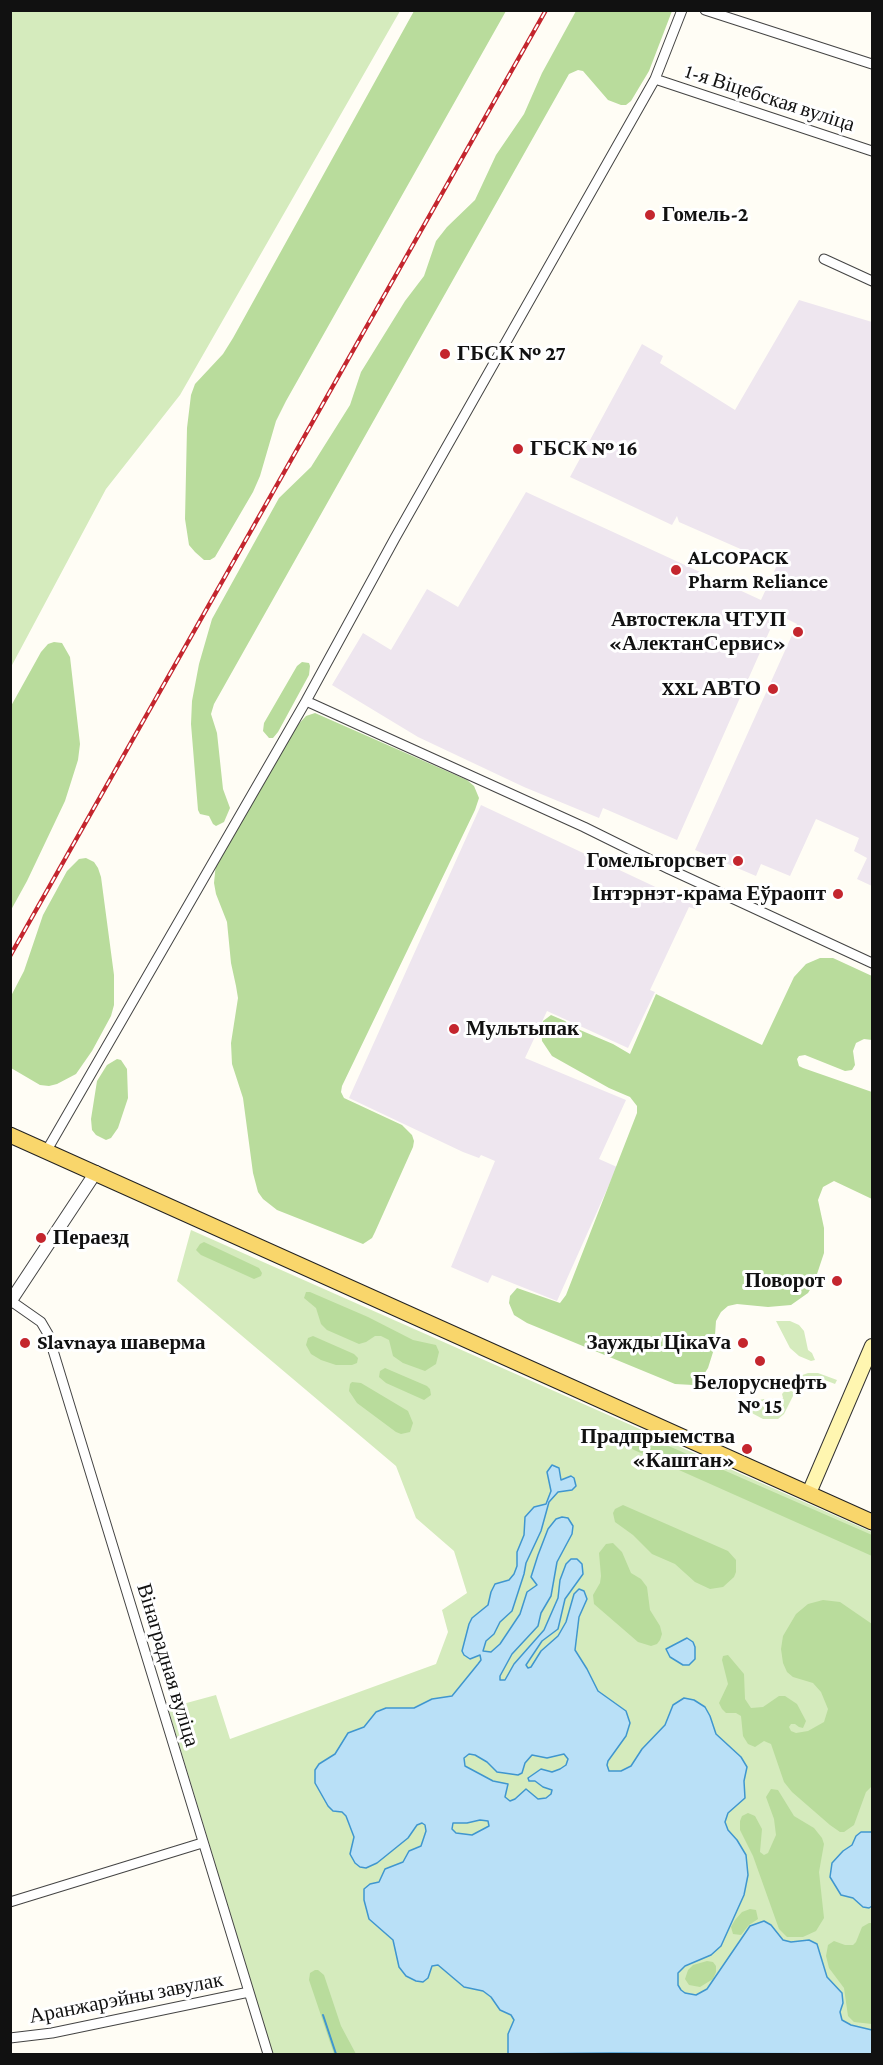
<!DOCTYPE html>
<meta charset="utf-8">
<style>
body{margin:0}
#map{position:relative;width:883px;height:2065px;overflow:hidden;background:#fffdf5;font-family:"Crimson Pro",serif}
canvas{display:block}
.frame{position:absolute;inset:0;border:12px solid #111;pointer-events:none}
</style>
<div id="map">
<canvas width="883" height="2065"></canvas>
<div class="frame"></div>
</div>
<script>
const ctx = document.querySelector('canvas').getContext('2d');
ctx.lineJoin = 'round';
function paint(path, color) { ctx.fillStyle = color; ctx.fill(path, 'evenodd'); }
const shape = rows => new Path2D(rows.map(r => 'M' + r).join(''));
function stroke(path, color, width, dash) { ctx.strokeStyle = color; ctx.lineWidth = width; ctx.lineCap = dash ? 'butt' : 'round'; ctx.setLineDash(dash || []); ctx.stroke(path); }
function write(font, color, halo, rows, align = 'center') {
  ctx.font = font + ' "Crimson Pro",serif'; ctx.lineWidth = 6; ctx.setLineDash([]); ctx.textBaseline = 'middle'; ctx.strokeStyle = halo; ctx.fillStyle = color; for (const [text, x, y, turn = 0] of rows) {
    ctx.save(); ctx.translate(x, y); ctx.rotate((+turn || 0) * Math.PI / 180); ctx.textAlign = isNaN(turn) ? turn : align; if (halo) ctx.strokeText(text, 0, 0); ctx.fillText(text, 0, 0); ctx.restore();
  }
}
paint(shape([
 [799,300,872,322,872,886,857,879,867,858,854,851,859,838,816,819,790,876,761,864,756,876,695,850,797,624,777,614,677,840,603,808,599,818,524,787,418,737,332,685,363,633,391,650,427,589,458,607,526,492,761,600,777,565,679,522,677,516,672,525,570,477,642,344,663,356,660,363,735,410],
 [481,805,696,906,695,909,689,907,650,990,655,992,628,1048,547,1011,525,1058,626,1100,599,1159,617,1167,557,1301,492,1275,488,1283,451,1267,495,1161,481,1155,479,1158,463,1152,349,1098]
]), '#eee6ef');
paint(shape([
 [11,10,400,11,180,395,106,489,11,667],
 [191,1230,872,1532,872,2054,273,2054,168,1708,216,1695,230,1739,436,1664,448,1632,442,1610,467,1593,454,1551,416,1518,396,1466,177,1281],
 [776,1321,790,1321,799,1325,804,1331,808,1350,812,1353,815,1360,811,1361,799,1356,790,1348],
 [808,1373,818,1373,837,1380,835,1384,817,1377,803,1383,796,1390,784,1414,778,1419,763,1419,748,1411,746,1405,749,1402,764,1399,765,1402,783,1398,782,1394,797,1377]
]), '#d5ebbd');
paint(shape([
 [414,11,506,11,286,401,276,421,260,476,253,492,215,557,210,560,204,560,195,552,189,545,185,519,187,428,191,395,195,384,223,354,233,338],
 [576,11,672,11,649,71,631,101,626,105,621,105,608,100,583,71,578,70,569,74,214,704,211,714,217,733,223,789,230,808,224,822,216,826,213,824,209,816,200,814,198,810,191,724,192,701,199,664,212,619,279,498,311,467,350,405,361,372,405,301,424,276,436,241,447,227,475,200,496,155,524,114,542,73],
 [54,642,62,643,70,657,80,744,78,760,65,801,27,881,11,910,11,706,41,652,48,644],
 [302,662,309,663,310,666,309,675,278,732,273,738,269,738,263,731,264,723,297,666],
 [315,713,467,780,474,786,479,798,475,810,342,1086,341,1092,344,1098,402,1125,412,1135,414,1141,413,1147,375,1232,372,1238,363,1244,277,1210,263,1199,258,1192,253,1173,243,1098,232,1064,231,1043,238,998,236,986,231,963,227,922,216,894,214,883,216,863,296,727,306,716],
 [86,858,94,862,98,868,101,877,114,975,114,1005,111,1016,92,1051,76,1074,57,1084,49,1086,40,1085,11,1068,11,996,24,971,43,915,67,871,79,859],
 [820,958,833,958,872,976,872,1040,864,1039,856,1043,853,1051,855,1065,852,1070,845,1071,805,1055,799,1056,797,1059,799,1066,803,1068,872,1092,872,1199,834,1181,823,1187,818,1200,824,1228,824,1253,814,1283,808,1293,791,1305,768,1307,737,1304,728,1306,721,1312,716,1321,714,1349,708,1368,699,1382,693,1385,675,1384,527,1323,514,1315,509,1303,510,1296,517,1288,560,1303,566,1295,637,1113,637,1106,630,1097,609,1088,552,1056,542,1041,541,1027,543,1021,551,1015,565,1021,573,1027,613,1044,630,1054,656,994,762,1045,794,977,806,964],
 [117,1059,121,1060,127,1069,128,1098,118,1128,111,1138,106,1140,96,1135,92,1130,91,1119,97,1081,107,1065],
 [204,1242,259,1268,262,1273,261,1276,254,1279,201,1255,196,1250,200,1244],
 [306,1292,310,1292,368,1317,413,1340,436,1345,439,1352,436,1364,425,1371,403,1363,393,1356,389,1340,381,1336,375,1336,366,1342,359,1344,327,1330,321,1324,316,1308,304,1298],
 [313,1336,354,1354,358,1358,357,1363,352,1365,336,1365,321,1360,311,1354,306,1345,308,1338],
 [385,1368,427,1386,430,1389,431,1395,424,1400,386,1383,379,1377,380,1371],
 [352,1382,361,1383,408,1411,413,1423,410,1432,401,1434,396,1432,357,1403,349,1391,350,1384],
 [632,1430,872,1535,872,1556,634,1450,629,1447,625,1439,628,1432],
 [623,1505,728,1551,736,1560,736,1572,734,1577,723,1587,710,1589,695,1582,675,1564,652,1554,633,1535,615,1522,613,1513,615,1509],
 [613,1543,622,1552,631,1573,641,1579,647,1587,650,1610,660,1626,662,1634,660,1640,657,1644,651,1646,638,1642,594,1604,593,1595,600,1583,601,1576,599,1553,606,1544],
 [823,1600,840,1602,872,1624,872,1786,866,1792,854,1825,844,1832,840,1832,830,1825,792,1792,784,1782,771,1744,764,1741,755,1747,748,1744,743,1736,741,1716,736,1713,726,1713,722,1709,719,1703,728,1684,722,1660,723,1656,728,1655,744,1674,745,1699,751,1708,763,1707,779,1696,785,1696,797,1704,806,1721,803,1728,799,1727,795,1724,791,1724,789,1727,791,1731,796,1733,808,1731,824,1722,828,1709,821,1692,813,1683,793,1677,787,1672,783,1663,781,1649,783,1636,796,1614,808,1604],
 [771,1789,778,1790,794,1816,814,1828,822,1838,824,1844,819,1872,824,1918,816,1931,803,1937,787,1937,779,1929,753,1856,740,1830,740,1821,742,1816,748,1813,755,1816,762,1829,760,1852,764,1855,768,1853,776,1835,774,1819,766,1797],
 [750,1909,756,1910,758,1919,749,1925,741,1935,733,1934,731,1927,735,1920,742,1912],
 [869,1923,872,1923,872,2024,854,2022,848,2016,844,1988,829,1968,826,1956,828,1945,834,1941,845,1945,853,1945,856,1942,862,1927],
 [707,1961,713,1962,716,1966,716,1972,713,1979,700,1987,689,1985,685,1979,688,1970,693,1965],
 [315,1970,318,1970,324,1975,341,2026,356,2054,334,2054,309,1980,310,1973]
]), '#b9dc9c');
const water = shape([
 [552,1465,559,1468,561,1480,571,1476,574,1478,576,1486,572,1490,558,1492,549,1502,541,1531,526,1563,524,1574,512,1611,500,1622,494,1634,486,1641,483,1651,491,1652,500,1644,520,1614,527,1592,537,1585,531,1577,538,1555,548,1529,556,1519,562,1517,568,1518,573,1526,572,1534,557,1562,551,1596,541,1613,538,1626,512,1654,500,1676,500,1680,505,1680,514,1664,544,1630,558,1598,560,1580,566,1564,571,1559,577,1559,582,1564,583,1574,565,1599,558,1629,542,1641,526,1665,528,1668,531,1667,541,1651,558,1636,566,1622,574,1594,579,1589,584,1591,587,1599,579,1617,575,1650,587,1669,598,1691,626,1711,630,1723,626,1736,608,1761,607,1765,609,1771,621,1771,631,1766,642,1749,665,1725,673,1705,684,1698,694,1700,705,1707,710,1716,716,1734,741,1757,747,1767,744,1781,745,1798,728,1813,725,1822,728,1830,737,1840,746,1855,748,1875,744,1895,721,1946,711,1955,685,1966,678,1973,678,1985,681,1990,685,1993,696,1995,707,1989,750,1926,764,1921,771,1925,783,1940,791,1942,809,1940,817,1944,827,1977,842,1993,843,2003,840,2012,842,2020,851,2025,872,2030,872,2054,610,2053,508,2054,508,2034,514,2020,511,2015,500,2010,491,1997,483,1991,464,1987,438,1965,432,1966,428,1978,423,1982,416,1981,406,1976,399,1967,393,1940,369,1919,364,1900,364,1889,370,1884,379,1882,385,1869,403,1862,409,1851,421,1846,426,1831,425,1825,422,1823,417,1825,408,1838,377,1863,366,1868,360,1867,355,1863,350,1854,354,1837,346,1816,342,1812,333,1811,328,1806,315,1783,315,1770,319,1764,335,1754,348,1733,364,1727,376,1712,386,1708,414,1708,432,1699,452,1696,478,1664,481,1660,480,1655,470,1659,464,1655,462,1651,469,1624,472,1618,488,1605,491,1592,495,1584,509,1580,514,1574,517,1566,517,1552,524,1535,525,1517,534,1507,546,1504,551,1491,547,1472,552,1465],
 [469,1754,475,1755,487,1762,497,1772,518,1775,522,1773,525,1763,532,1755,547,1758,564,1754,568,1759,566,1765,560,1769,552,1772,541,1769,528,1778,529,1781,535,1781,543,1787,552,1790,551,1794,546,1798,538,1799,526,1789,515,1799,510,1801,505,1797,508,1784,493,1781,465,1766,464,1758,469,1754],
 [480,1820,488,1821,489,1826,472,1835,456,1833,452,1829,453,1823,467,1823,480,1820],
 [687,1638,693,1642,695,1647,695,1659,689,1665,683,1665,670,1657,666,1649,687,1638],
 [861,1832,872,1832,872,1906,869,1908,863,1907,853,1898,841,1895,830,1877,832,1863,843,1851,852,1845,856,1836,861,1832]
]);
paint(water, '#b9e0f7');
stroke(water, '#3f96cf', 1.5);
stroke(shape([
 [323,2015,336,2054]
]), '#3f96cf', 2);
const minor = shape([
 [705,10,872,64],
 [655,79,872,151],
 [824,259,872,281],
 [306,701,584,827,669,869,872,963],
 [47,1150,306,701,395,538,655,79,682,10],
 [11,1301,41,1322,48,1334,268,2054],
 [10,1902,202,1843],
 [10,2038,52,2033,249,1992]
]);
const tertiary = shape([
 [10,1302,96,1172]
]);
const secondary = shape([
 [809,1493,872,1346]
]);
const primary = shape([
 [10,1135,872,1522]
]);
stroke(minor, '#444', 11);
stroke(tertiary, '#444', 14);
stroke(secondary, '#333', 16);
stroke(primary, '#222', 17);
stroke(minor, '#fff', 9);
stroke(tertiary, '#fff', 12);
stroke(secondary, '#fff6b0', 14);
stroke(primary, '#f9d66b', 15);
const rail = shape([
 [10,956,546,10]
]);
stroke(rail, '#c4262e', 4.5);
stroke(rail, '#fff', 2, [7]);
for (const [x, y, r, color] of [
 [650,215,6,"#c4262e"],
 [445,354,6,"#c4262e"],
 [518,449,6,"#c4262e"],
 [676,570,6,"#c4262e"],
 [798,632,6,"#c4262e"],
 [773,689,6,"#c4262e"],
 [738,861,6,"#c4262e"],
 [838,894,6,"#c4262e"],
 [454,1029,6,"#c4262e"],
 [41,1238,6,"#c4262e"],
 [837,1281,6,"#c4262e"],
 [25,1343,6,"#c4262e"],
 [743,1343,6,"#c4262e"],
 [760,1361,6,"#c4262e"],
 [747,1449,6,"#c4262e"]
]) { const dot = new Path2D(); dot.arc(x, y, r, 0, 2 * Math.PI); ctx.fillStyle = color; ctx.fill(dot); stroke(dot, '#fff', 2); }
write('21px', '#111', '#fff', [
 ["1-я Віцебская вуліца",770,98,18],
 ["Вінаградная вуліца",168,1665,73],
 ["Аранжарэйны завулак",126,1998,-11]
]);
write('bold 21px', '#111', '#fff', [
 ["Гомель-2",662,215],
 ["ГБСК № 27",457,354],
 ["ГБСК № 16",530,449],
 ["ALCOPACK",688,558],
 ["Pharm Reliance",688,582],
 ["Автостекла ЧТУП",786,620,"right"],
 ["«АлектанСервис»",786,644,"right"],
 ["XXL АВТО",761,689,"right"],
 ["Гомельгорсвет",726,861,"right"],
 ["Інтэрнэт-крама Еўраопт",826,894,"right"],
 ["Мультыпак",466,1029],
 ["Пераезд",53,1238],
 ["Поворот",825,1281,"right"],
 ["Slavnaya шаверма",37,1343],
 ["Заужды ЦікаVа",731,1343,"right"],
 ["Белоруснефть",760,1383,"center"],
 ["№ 15",760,1407,"center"],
 ["Прадпрыемства",735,1437,"right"],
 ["«Каштан»",735,1461,"right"]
], 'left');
</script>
